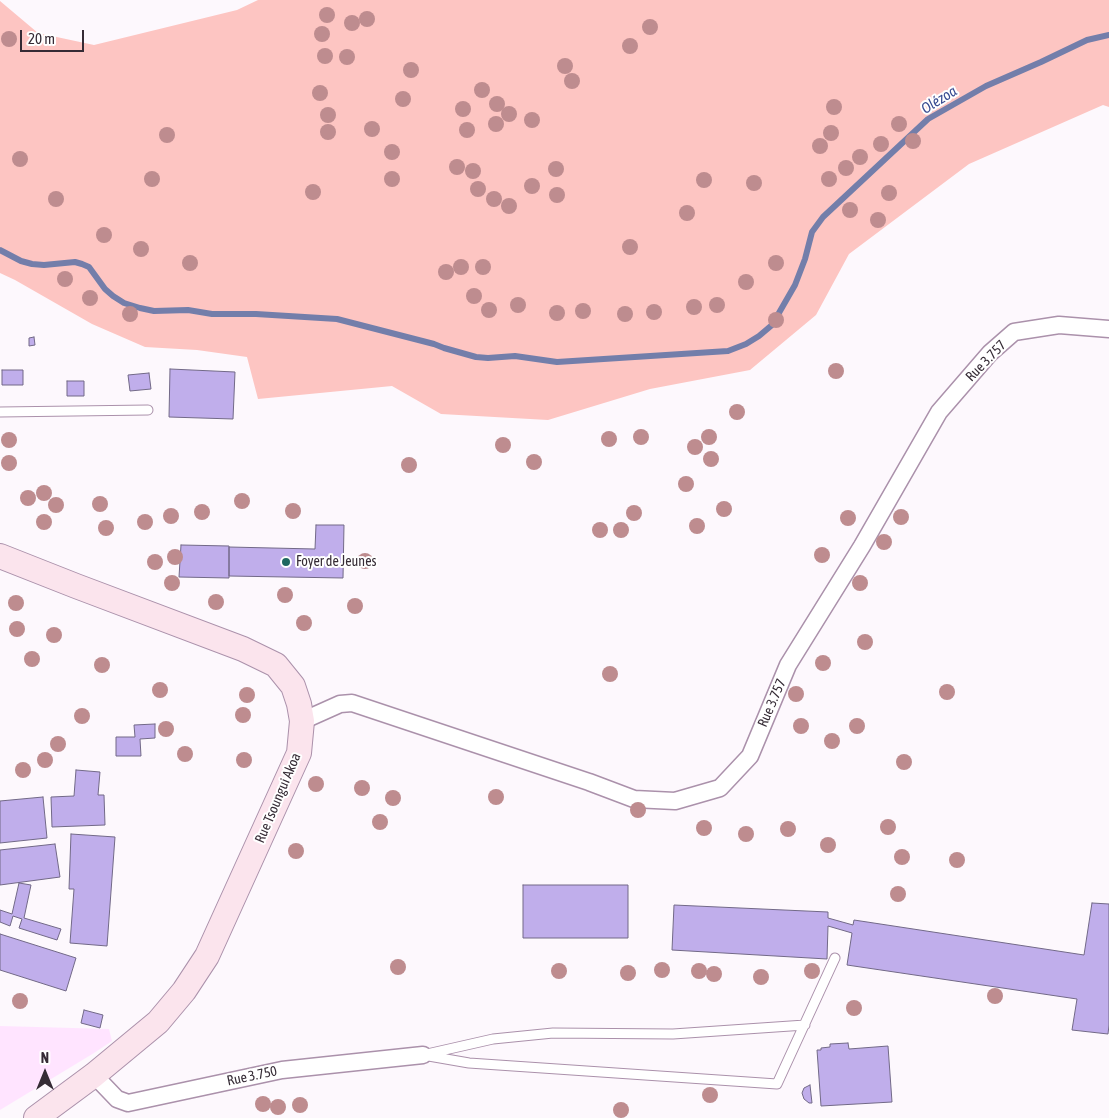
<!DOCTYPE html>
<meta charset="utf-8">
<style>
body{margin:0}
#map{position:relative;width:1109px;height:1118px;overflow:hidden;background:#fdf8fd;font-family:"Asap Condensed",sans-serif}
canvas{display:block}
.north{position:absolute;left:20px;top:1048px;width:50px;height:50px;-webkit-text-stroke:4px #fff;paint-order:stroke;rotate:0deg;font-size:14px;font-weight:700;line-height:20px;text-align:center;color:#352b35}
.north::after{content:'';display:block;margin:auto;width:18px;height:22px;background:#352b35;clip-path:polygon(50% 0,100% 100%,50% 72%,0 100%)}
.scale{position:absolute;left:20px;top:30px;width:64px;height:22px;box-sizing:border-box;border:2px solid #352b35;border-top:0;padding-left:6px;font-size:15px;line-height:18px;white-space:nowrap;color:#352b35;-webkit-text-stroke:4px #fff;paint-order:stroke}
</style>
<div id="map">
<canvas width="1109" height="1118"></canvas>
<div class="north">N</div>
<div class="scale">20 m</div>
</div>
<script>
const ctx = document.querySelector('canvas').getContext('2d');
ctx.lineJoin = 'round';
function paint(path, color) { ctx.fillStyle = color; ctx.fill(path, 'evenodd'); }
const shape = rows => new Path2D(rows.map(r => 'M' + r).join(''));
function stroke(path, color, width, dash) { ctx.strokeStyle = color; ctx.lineWidth = width; ctx.lineCap = dash ? 'butt' : 'round'; ctx.setLineDash(dash || []); ctx.stroke(path); }
function write(font, color, halo, rows, align = 'center') {
  ctx.font = font + ' "Asap Condensed",sans-serif'; ctx.lineWidth = 4; ctx.setLineDash([]); ctx.textBaseline = 'middle'; ctx.strokeStyle = halo; ctx.fillStyle = color; for (const [text, x, y, turn = 0] of rows) {
    ctx.save(); ctx.translate(x, y); ctx.rotate((+turn || 0) * Math.PI / 180); ctx.textAlign = isNaN(turn) ? turn : align; if (halo) ctx.strokeText(text, 0, 0); ctx.fillText(text, 0, 0); ctx.restore();
  }
}
paint(shape([
 [0,1026,109,1029,112,1041,94,1053,0,1110]
]), '#ffe4ff');
paint(shape([
 [258,0,1109,0,1109,107,1103,105,969,164,849,254,816,315,750,370,650,389,548,420,441,414,392,386,258,399,247,357,197,350,145,347,92,324,15,280,0,273,0,1,38,33,94,45,237,10]
]), '#fdc5c2');
stroke(shape([
 [0,250,21,261,32,264,44,265,75,262,82,264,89,267,105,289,113,296,124,303,140,308,154,311,188,310,212,314,256,314,337,319,434,344,444,348,476,357,488,358,515,356,557,362,728,351,746,344,759,336,772,325,795,285,805,259,812,232,823,217,928,119,986,86,1041,62,1087,40,1109,35]
]), '#737eaa', 6);
const building = shape([
 [34,337,35,345,29,346,29,338,34,337],
 [170,369,235,372,233,419,169,417,170,369],
 [2,370,23,370,23,385,2,385,2,370],
 [149,373,151,389,130,391,128,375,149,373],
 [67,381,84,381,84,396,67,396,67,381],
 [316,525,344,525,343,578,229,576,229,547,315,549,316,525],
 [181,545,229,546,229,578,179,577,181,545],
 [155,724,155,738,140,739,141,756,116,756,116,737,135,737,134,725,155,724],
 [76,770,100,772,98,795,104,795,105,825,52,827,51,797,74,796,76,770],
 [43,797,47,838,0,843,0,801,43,797],
 [71,834,115,837,107,946,70,943,74,889,69,889,71,834],
 [55,844,60,877,0,885,0,850,55,844],
 [19,883,31,885,24,918,61,929,57,940,19,928,22,919,13,916,10,926,0,922,0,910,12,914,19,883],
 [523,885,628,885,628,938,523,938,523,885],
 [1092,903,1109,904,1109,1025,1108,1034,1072,1030,1077,999,847,965,852,933,828,926,827,959,672,950,674,905,828,912,828,918,853,925,854,920,1084,955,1092,903],
 [0,934,76,958,66,991,0,970,0,934],
 [84,1010,103,1015,100,1028,81,1023,84,1010],
 [848,1043,849,1049,888,1046,892,1102,821,1106,817,1050,821,1050,821,1048,830,1047,830,1044,848,1043],
 [810,1085,812,1103,809,1103,804,1099,802,1093,804,1088,810,1085]
]);
paint(building, '#c0aeeb');
stroke(building, '#726987', 1);
const lane = shape([
 [0,412,148,410],
 [427,1054,493,1039,553,1033,673,1034,805,1025],
 [423,1055,469,1063,777,1084,835,958]
]);
const street = shape([
 [302,721,340,704,352,703,589,782,634,799,675,801,720,788,750,756,788,665,862,546,939,412,990,353,1014,332,1059,325,1109,329],
 [94,1075,117,1099,128,1103,282,1070,423,1055]
]);
const secondary = shape([
 [0,556,76,586,243,649,276,665,293,686,299,704,302,721,299,753,207,956,184,991,158,1022,94,1075,36,1118]
]);
stroke(lane, '#ab91ab', 11);
stroke(street, '#ab91ab', 19);
stroke(secondary, '#ab91ab', 26);
stroke(lane, '#fff', 9);
stroke(street, '#fff', 16);
stroke(secondary, '#fbe4ed', 24);
ctx.fillStyle = '#be8c8f';
for (const [x, y] of [
 [327,15],
 [367,19],
 [352,23],
 [650,27],
 [322,34],
 [9,39],
 [630,46],
 [325,56],
 [347,57],
 [565,66],
 [411,70],
 [572,81],
 [482,90],
 [320,93],
 [403,99],
 [497,104],
 [834,107],
 [463,109],
 [509,114],
 [328,115],
 [532,120],
 [496,124],
 [899,124],
 [372,129],
 [467,130],
 [328,132],
 [831,133],
 [167,135],
 [913,141],
 [881,144],
 [820,146],
 [392,152],
 [860,157],
 [20,159],
 [457,167],
 [846,168],
 [556,169],
 [473,171],
 [152,179],
 [392,179],
 [829,179],
 [704,180],
 [754,183],
 [532,186],
 [478,189],
 [313,192],
 [889,193],
 [557,195],
 [56,199],
 [494,199],
 [509,206],
 [850,210],
 [687,213],
 [878,220],
 [104,235],
 [630,247],
 [141,249],
 [190,263],
 [776,263],
 [461,267],
 [483,267],
 [446,272],
 [65,279],
 [746,282],
 [474,296],
 [90,298],
 [518,305],
 [717,305],
 [694,307],
 [489,310],
 [583,311],
 [654,312],
 [557,313],
 [130,314],
 [625,314],
 [776,320],
 [836,371],
 [737,412],
 [641,437],
 [709,437],
 [609,439],
 [9,440],
 [503,445],
 [695,447],
 [711,459],
 [534,462],
 [9,463],
 [409,465],
 [686,484],
 [44,493],
 [28,498],
 [242,501],
 [100,504],
 [56,505],
 [724,509],
 [293,511],
 [202,512],
 [634,513],
 [171,516],
 [901,517],
 [848,518],
 [44,522],
 [145,522],
 [697,526],
 [106,528],
 [600,530],
 [621,530],
 [884,542],
 [822,555],
 [175,557],
 [365,561],
 [155,562],
 [172,583],
 [860,583],
 [285,595],
 [216,602],
 [16,603],
 [355,606],
 [304,623],
 [17,629],
 [54,635],
 [865,642],
 [32,659],
 [823,663],
 [102,665],
 [610,674],
 [160,690],
 [947,692],
 [796,694],
 [247,695],
 [243,715],
 [82,716],
 [801,726],
 [857,726],
 [166,729],
 [832,741],
 [58,744],
 [185,754],
 [45,760],
 [244,760],
 [904,762],
 [23,770],
 [316,784],
 [362,788],
 [496,797],
 [393,798],
 [638,810],
 [380,822],
 [888,827],
 [704,828],
 [788,829],
 [746,834],
 [828,845],
 [296,851],
 [902,857],
 [957,860],
 [898,894],
 [398,967],
 [662,970],
 [559,971],
 [699,971],
 [812,971],
 [628,973],
 [714,974],
 [761,977],
 [995,996],
 [20,1001],
 [854,1008],
 [710,1095],
 [263,1104],
 [300,1105],
 [278,1107],
 [621,1110]
]) { ctx.beginPath(); ctx.arc(x, y, 8, 0, 2 * Math.PI); ctx.fill(); }
for (const [x, y, r, color] of [
 [286,562,5,"#1f6860"]
]) { const dot = new Path2D(); dot.arc(x, y, r, 0, 2 * Math.PI); ctx.fillStyle = color; ctx.fill(dot); stroke(dot, '#fff', 2); }
write('14px', '#352b35', '#fff', [
 ["Rue 3.757",986,361,-46],
 ["Rue 3.757",772,703,-67],
 ["Rue Tsoungui Akoa",278,798,-67],
 ["Rue 3.750",252,1076,-12]
]);
write('14px', '#352b35', '#fff', [
 ["Foyer de Jeunes",296,562]
], 'left');
write('italic 15px', '#384b91', '#fff', [
 ["Olézoa",939,100,-32]
]);
</script>
